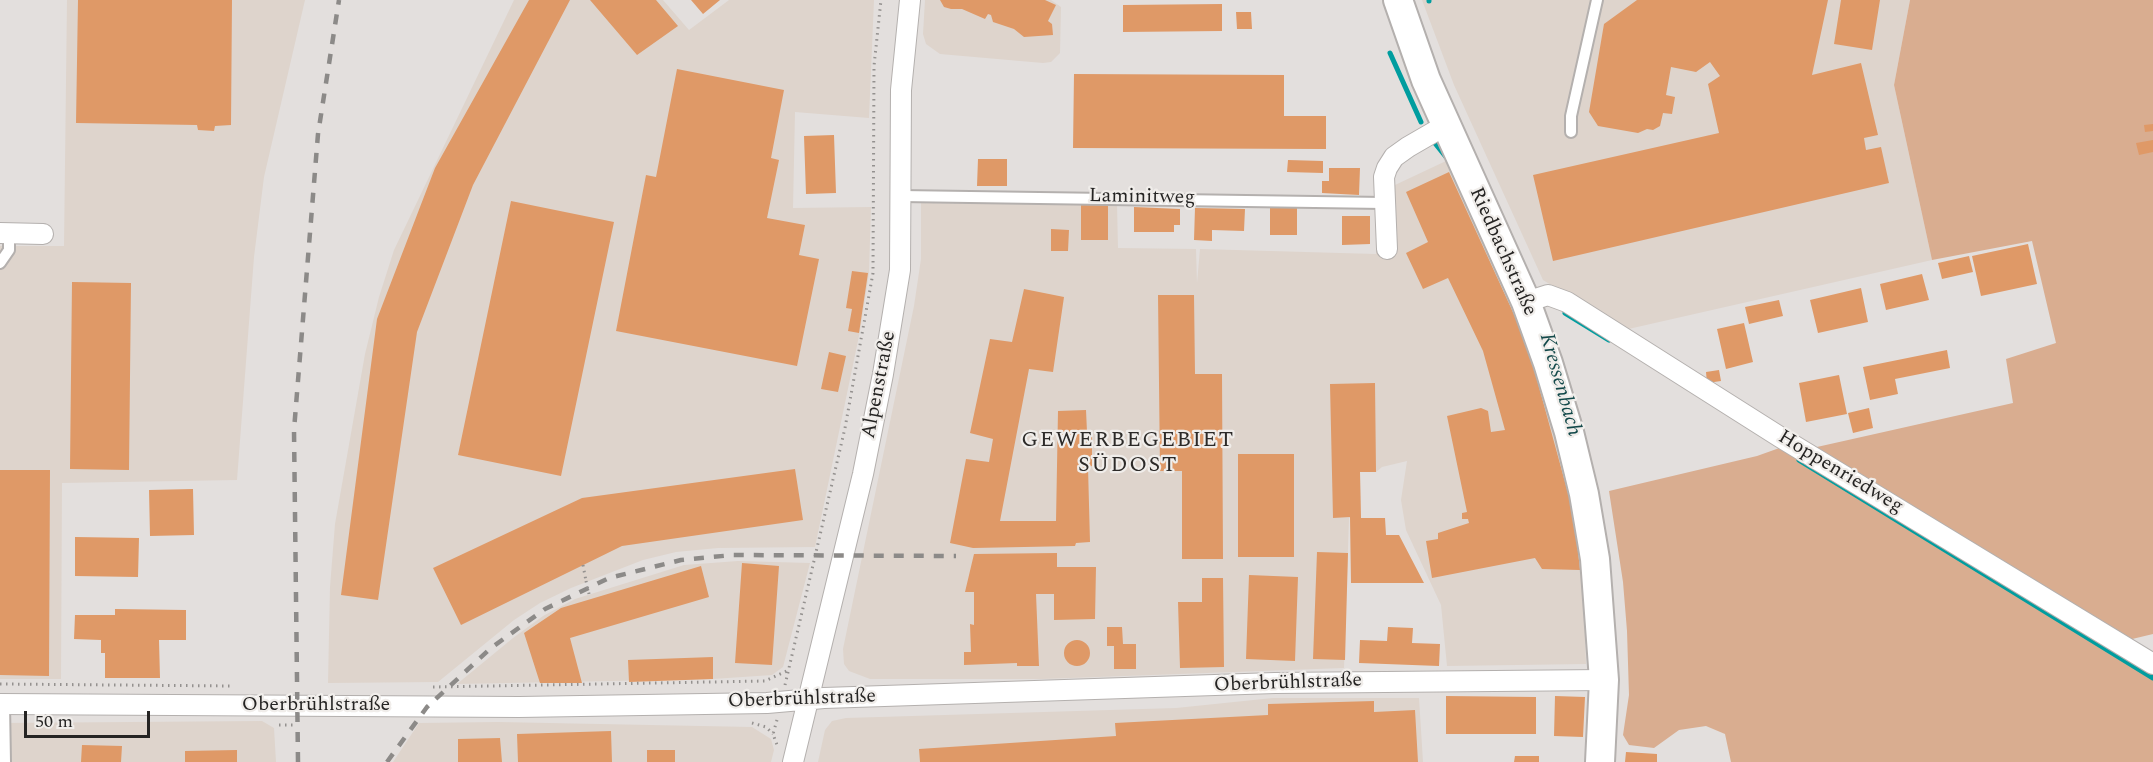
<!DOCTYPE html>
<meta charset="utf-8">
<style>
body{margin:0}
#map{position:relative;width:2153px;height:762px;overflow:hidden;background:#e3dfdd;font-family:Spectral,serif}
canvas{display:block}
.scale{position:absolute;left:24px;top:711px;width:126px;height:27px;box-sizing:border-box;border:3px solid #252423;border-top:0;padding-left:8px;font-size:18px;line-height:21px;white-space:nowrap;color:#252423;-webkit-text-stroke:4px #f0edea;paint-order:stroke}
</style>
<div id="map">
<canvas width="2153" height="762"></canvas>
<div class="scale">50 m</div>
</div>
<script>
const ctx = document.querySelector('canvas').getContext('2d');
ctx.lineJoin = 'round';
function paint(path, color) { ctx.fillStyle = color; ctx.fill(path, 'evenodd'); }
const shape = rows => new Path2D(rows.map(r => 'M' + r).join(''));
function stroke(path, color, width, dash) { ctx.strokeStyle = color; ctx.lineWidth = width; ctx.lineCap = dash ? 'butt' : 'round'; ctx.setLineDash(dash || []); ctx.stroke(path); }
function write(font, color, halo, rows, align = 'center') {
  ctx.font = font + ' Spectral,serif'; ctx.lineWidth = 4.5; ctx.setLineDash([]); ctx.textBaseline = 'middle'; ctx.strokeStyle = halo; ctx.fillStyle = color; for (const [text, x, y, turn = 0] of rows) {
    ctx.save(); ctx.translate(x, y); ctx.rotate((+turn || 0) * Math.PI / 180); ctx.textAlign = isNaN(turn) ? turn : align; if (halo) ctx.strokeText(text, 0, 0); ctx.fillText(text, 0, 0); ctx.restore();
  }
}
paint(shape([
 [67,0,305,0,264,177,254,257,237,480,62,483,61,679,0,679,0,246,64,246],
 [514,0,663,0,689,30,729,0,874,0,869,118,795,112,793,208,871,207,869,273,860,331,815,547,718,548,676,552,643,560,571,588,540,603,514,620,438,682,328,683,330,587,335,524,365,354,379,297,394,250],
 [925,0,1051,0,1061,7,1060,53,1051,62,1043,63,940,54,926,44,923,34],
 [1422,0,1910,0,1894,85,1932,260,1624,330,1543,280,1454,85],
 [1446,161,1529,342,1567,477,1576,514,1583,569,1586,664,1447,666,1441,605,1406,530,1401,500,1407,461,1382,467,1376,472,1360,472,1361,517,1349,518,1344,668,1042,679,870,679,849,671,844,664,843,649,914,306,921,259,921,203,1117,204,1118,248,1196,249,1197,283,1200,249,1376,254,1376,211,1391,203,1395,185],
 [738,561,810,563,783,667,772,675,713,679,457,684,513,638,543,616,575,599,684,565],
 [1273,698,1419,698,1423,762,818,762,825,730,832,721,846,718,1176,708],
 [262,721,274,728,276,762,0,762,0,723],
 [498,722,752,727,771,739,774,750,771,762,393,762,419,723]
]), '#ded4cc');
paint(shape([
 [1910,0,2153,0,2153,634,2128,640,1808,449,2013,403,2006,359,2056,343,2032,241,1932,260,1894,85],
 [1785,446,2153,670,2153,762,1731,762,1725,734,1706,726,1679,730,1654,748,1629,745,1623,735,1629,695,1627,631,1623,582,1609,491,1757,456]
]), '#d9ad90');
stroke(shape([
 [1429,1,1429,0],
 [1390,53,1421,122],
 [1434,142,1446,157],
 [1565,313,1609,340],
 [1799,460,2153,678]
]), '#009d9f', 5);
paint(shape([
 [78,0,232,0,231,125,215,126,214,131,198,130,197,125,76,123],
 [529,0,570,0,473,185,417,332,378,600,341,595,377,319,435,168],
 [590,0,656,0,678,26,637,55],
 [691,0,720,0,703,14],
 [940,0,1045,0,1056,5,1048,21,1052,24,1053,35,1024,37,1014,29,993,22,991,15,988,14,985,19,962,9,951,9,944,7],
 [1637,0,1828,0,1812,75,1861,63,1878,135,1864,138,1866,150,1881,147,1889,183,1553,261,1533,175,1719,133,1708,84,1720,76,1710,62,1696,72,1671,67,1666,95,1675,97,1672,114,1663,113,1660,126,1653,130,1647,129,1638,133,1598,126,1589,112,1604,24],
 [1841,0,1880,0,1872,50,1834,44],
 [1222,4,1222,31,1123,32,1123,5],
 [1236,12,1251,12,1252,29,1237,29],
 [677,69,784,90,771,158,779,160,767,218,805,225,799,255,819,259,797,366,616,331,646,175,656,177],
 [1074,74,1284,75,1284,116,1326,116,1326,149,1073,148],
 [2153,124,2153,131,2145,132,2144,125],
 [834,135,836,193,806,194,804,136],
 [2153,140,2153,152,2139,155,2136,143],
 [978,159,1007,159,1007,186,977,186],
 [1288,160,1323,161,1323,173,1287,172],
 [1329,168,1360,168,1359,195,1322,193,1322,181,1329,181],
 [1449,172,1527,343,1574,515,1580,570,1542,569,1535,558,1432,578,1426,541,1438,539,1438,533,1469,523,1468,519,1462,519,1462,513,1467,512,1447,416,1481,408,1488,411,1491,432,1505,430,1483,351,1448,278,1423,289,1406,253,1428,242,1406,192],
 [511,201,614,222,561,476,458,455],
 [1081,205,1108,205,1108,240,1081,240],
 [1134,207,1180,209,1180,225,1174,225,1174,232,1134,232],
 [1195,208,1245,209,1244,231,1212,230,1212,241,1194,240],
 [1270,208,1297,208,1297,235,1270,235],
 [1342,216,1370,216,1370,244,1342,245],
 [1051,229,1069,230,1068,251,1051,251],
 [2028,244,2037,284,1981,296,1972,256],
 [1969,256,1973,272,1942,279,1938,263],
 [852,271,868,273,859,333,848,331,852,309,846,308],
 [1922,274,1929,300,1886,310,1880,284],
 [72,282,131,283,129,470,70,469],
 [1861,288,1868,322,1818,333,1810,300],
 [1024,289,1064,297,1053,372,1029,369,1000,521,1056,521,1058,411,1086,410,1087,432,1092,433,1092,466,1088,467,1090,542,1076,543,1075,546,973,548,950,543,966,459,989,462,993,439,970,433,990,339,1012,342],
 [1158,295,1194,295,1195,374,1222,374,1223,559,1182,559,1182,471,1160,471],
 [1779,300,1783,316,1749,324,1745,307],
 [1744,323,1753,362,1726,369,1717,329],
 [1947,350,1950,368,1895,379,1898,394,1870,400,1863,367],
 [829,352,846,356,838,392,821,389],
 [1719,370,1721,381,1707,383,1706,372],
 [1839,375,1847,414,1806,422,1799,383],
 [1375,383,1376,472,1360,472,1361,518,1385,518,1386,535,1399,535,1424,583,1351,583,1350,517,1333,518,1330,384],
 [1869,408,1873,428,1853,433,1848,413],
 [1238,454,1294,454,1294,557,1238,557],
 [795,469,803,520,622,546,461,625,433,568,582,498],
 [0,470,50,470,49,676,0,675],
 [193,489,194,535,150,536,149,490],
 [75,537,139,538,138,577,75,576],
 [1317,552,1348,553,1345,660,1313,659],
 [1057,553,1057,567,1096,567,1095,619,1054,620,1054,594,1036,594,1039,666,1017,666,1017,663,964,665,964,652,971,652,970,624,974,625,974,592,965,592,974,554],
 [742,563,779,566,772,665,735,663],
 [701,566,709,597,570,638,582,683,540,683,524,633,561,608],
 [1249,575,1298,577,1295,661,1246,659],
 [1202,578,1223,578,1224,667,1180,668,1178,602,1202,602],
 [115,609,186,610,186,640,159,640,160,678,105,678,105,653,101,653,101,640,74,639,75,615,115,615],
 [1107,627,1122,627,1123,644,1136,644,1136,669,1114,669,1114,646,1107,646],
 [1388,627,1413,628,1412,643,1440,644,1439,666,1359,663,1360,640,1387,641],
 '1064 653a13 13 0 1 1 26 0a13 13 0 1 1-26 0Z',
 [713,657,713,679,629,682,628,660],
 [1446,696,1536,697,1536,734,1446,734],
 [1555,696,1585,697,1583,737,1554,736],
 [1374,701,1374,712,1415,710,1418,762,920,762,919,749,1116,736,1115,723,1268,715,1268,704],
 [611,731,612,762,518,762,517,734],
 [500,738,502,762,458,762,458,739],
 [82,745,122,746,121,762,81,762],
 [237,750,237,762,185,762,185,751],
 [647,750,675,750,675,762,647,762],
 [1626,752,1657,754,1657,762,1625,762],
 [1515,756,1539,756,1539,762,1514,762]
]), '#df9967');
const lane = shape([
 [1571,132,1571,116,1597,0],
 [901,196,1384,203],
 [0,263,9,250,9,233],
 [4,704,5,762]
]);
const street = shape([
 [0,233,43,234],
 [1387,249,1384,177,1387,168,1394,157,1408,147,1446,125],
 [1526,302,1548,295,1567,302,1780,437,2153,664],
 [0,704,519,707,767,703,824,698,1275,683,1604,680],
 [793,762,863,474,883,374,900,270,901,90,910,0]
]);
const secondary = shape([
 [1398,0,1426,80,1526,302,1548,363,1569,432,1584,494,1595,559,1604,680,1600,762]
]);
stroke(lane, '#b4b0ae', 14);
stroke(street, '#b4b0ae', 22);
stroke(secondary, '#b4b0ae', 32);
stroke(shape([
 [583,565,586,581],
 [0,684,232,686],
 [785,685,845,428,873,273,874,66,881,0],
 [433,687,765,681,789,670],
 [777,720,773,734,777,745],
 [752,723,766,727,773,734],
 [279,725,293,725]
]), '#94918f', 3, [1.5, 4.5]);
stroke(lane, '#fff', 10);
stroke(street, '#fff', 20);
stroke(secondary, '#fff', 28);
stroke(shape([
 [298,762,294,430,318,134,339,0],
 [387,762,427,707,491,648,545,609,609,578,681,560,733,555,956,556]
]), '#8c8a88', 4.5, [10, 10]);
stroke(shape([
 [586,581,589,594]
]), '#94918f', 3, [1.5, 4.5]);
write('20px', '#252423', '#f0edea', [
 ["Laminitweg",1142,198,1],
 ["Riedbachstraße",1502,252,66],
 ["Alpenstraße",880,385,-79],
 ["Hoppenriedweg",1840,473,31],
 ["Oberbrühlstraße",1288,684,-2],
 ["Oberbrühlstraße",802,700,-2],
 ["Oberbrühlstraße",316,706]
]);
write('italic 21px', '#13494a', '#f0edea', [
 ["Kressenbach",1559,385,74]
]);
ctx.letterSpacing = '1.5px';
write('22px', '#2c2a28', '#f0edea', [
 ["GEWERBEGEBIET",1128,442],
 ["SÜDOST",1128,467]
]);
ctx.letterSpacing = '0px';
</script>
